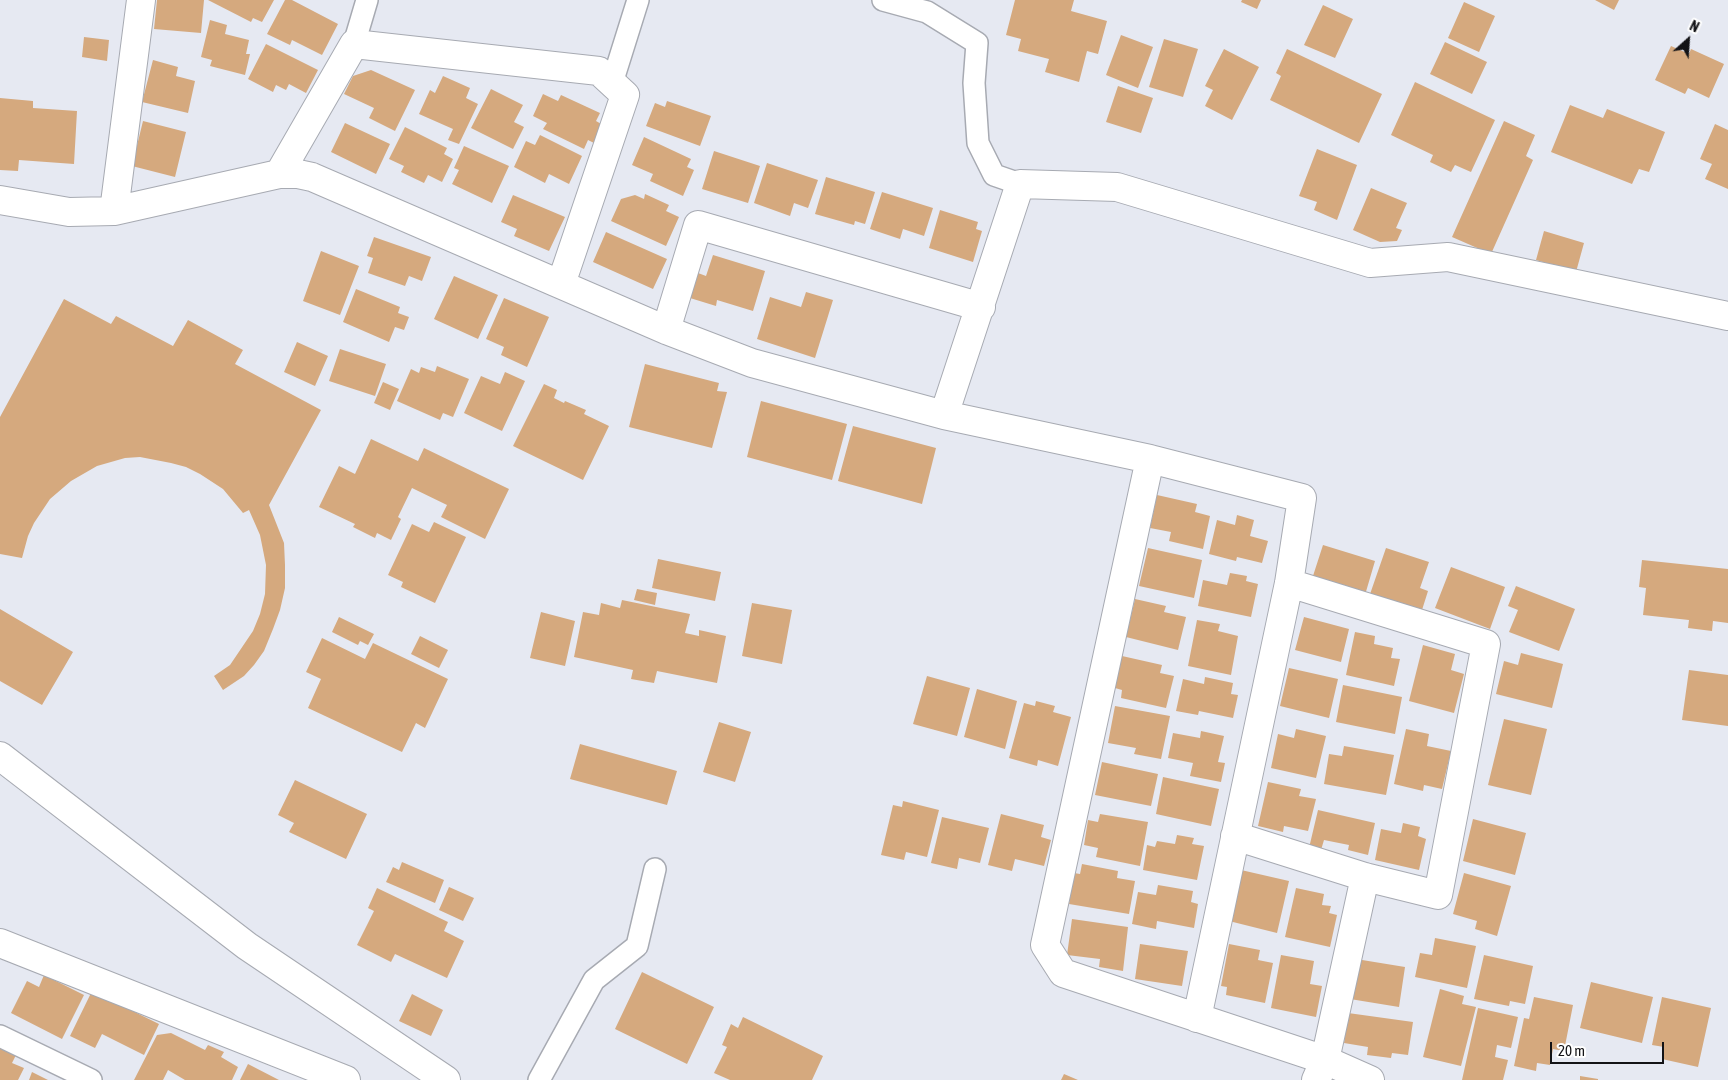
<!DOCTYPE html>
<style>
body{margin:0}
#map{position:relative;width:1728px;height:1080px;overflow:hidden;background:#e6e9f2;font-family:"Asap Condensed",sans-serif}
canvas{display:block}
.north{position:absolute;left:1663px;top:15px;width:50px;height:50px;-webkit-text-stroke:4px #fff;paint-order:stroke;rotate:26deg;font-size:14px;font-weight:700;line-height:20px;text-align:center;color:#131316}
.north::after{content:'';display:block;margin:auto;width:18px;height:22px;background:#131316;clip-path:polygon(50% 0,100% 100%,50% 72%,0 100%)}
.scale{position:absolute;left:1550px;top:1042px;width:114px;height:22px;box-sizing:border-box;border:2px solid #131316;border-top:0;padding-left:6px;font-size:15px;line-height:18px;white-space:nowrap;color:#131316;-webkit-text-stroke:4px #fff;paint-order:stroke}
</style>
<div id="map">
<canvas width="1728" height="1080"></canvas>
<div class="north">N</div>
<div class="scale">20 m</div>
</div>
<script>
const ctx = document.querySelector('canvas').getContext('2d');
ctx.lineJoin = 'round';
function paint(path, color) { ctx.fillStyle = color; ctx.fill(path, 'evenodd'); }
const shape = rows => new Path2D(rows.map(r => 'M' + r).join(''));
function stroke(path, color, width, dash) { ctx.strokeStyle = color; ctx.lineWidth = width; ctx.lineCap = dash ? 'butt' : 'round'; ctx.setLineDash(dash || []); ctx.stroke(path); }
paint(shape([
 [157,0,204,0,201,33,154,29],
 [208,0,274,0,262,22,253,18,251,22],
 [285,0,292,0,338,24,322,55,292,40,290,45,267,34],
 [1015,0,1074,0,1071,11,1107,21,1098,54,1087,51,1079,82,1045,72,1049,59,1018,51,1021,39,1006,35],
 [1242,0,1261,0,1257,9,1241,2],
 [1595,0,1619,0,1614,10],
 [1464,2,1495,16,1479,52,1448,38],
 [1323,5,1353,19,1335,58,1304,45],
 [210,20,227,25,225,34,249,40,246,54,250,54,245,75,210,66,212,60,201,57],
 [1121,35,1153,47,1138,88,1106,75],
 [84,37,109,40,107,61,82,57],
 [1164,39,1198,49,1183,97,1149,87],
 [1445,42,1487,62,1472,94,1430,74],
 [266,44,318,70,306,93,289,84,286,90,276,85,273,92,248,79],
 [1671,46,1689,54,1691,49,1724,64,1709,98,1688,88,1685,94,1655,80],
 [1224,49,1259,67,1232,120,1205,106,1213,90,1205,86],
 [1287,49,1382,94,1359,143,1270,100,1281,76,1276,73],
 [153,60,178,67,176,76,195,81,188,113,142,102],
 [371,70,415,90,395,131,369,118,374,108,344,94,353,76],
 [443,76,470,88,466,98,478,104,459,144,448,140,453,129,419,114,430,90,435,93],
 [1415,82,1495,120,1471,172,1455,165,1451,172,1430,162,1433,155,1391,135],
 [1118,86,1153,98,1141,133,1106,122],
 [491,89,523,105,514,122,524,127,513,149,471,128],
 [543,94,558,101,561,95,600,113,596,121,603,125,594,143,588,140,584,149,543,129,547,123,533,116],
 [0,98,33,101,33,108,77,111,74,164,19,160,18,171,0,170],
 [667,101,711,116,700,146,646,126,655,103,665,107],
 [1570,105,1603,118,1607,109,1665,132,1649,172,1639,169,1632,184,1551,152],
 [143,121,186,132,175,177,132,166],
 [1504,121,1535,135,1526,156,1533,160,1491,254,1452,237],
 [345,123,390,144,376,174,331,152],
 [1715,124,1728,130,1728,189,1705,179,1712,164,1700,159],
 [405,127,447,148,444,154,453,159,442,182,428,175,424,183,401,172,404,166,389,159],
 [540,135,582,156,569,184,549,174,545,183,514,167,526,141,535,145],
 [644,137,691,159,687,167,694,170,683,196,650,181,653,174,632,165],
 [464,146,509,166,492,203,452,184,459,170,454,168],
 [1317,149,1357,165,1337,220,1314,210,1317,202,1299,196],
 [714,151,760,166,748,203,702,189],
 [767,163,818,180,808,208,794,203,790,216,754,203],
 [826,177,875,192,865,224,855,221,854,225,815,214],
 [1371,188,1407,203,1396,228,1402,230,1397,241,1380,242,1353,230],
 [882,192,933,208,924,236,903,229,900,239,870,229],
 [645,194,669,205,666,211,679,217,666,246,611,221,621,199,635,195,644,199],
 [513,195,565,217,549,251,514,236,517,229,501,222],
 [940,210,978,222,976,229,982,231,973,262,929,248],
 [1544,231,1584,243,1576,272,1536,260],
 [606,232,667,259,653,289,593,262],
 [374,237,431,257,422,281,409,276,405,286,368,273,373,258,367,256],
 [321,251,359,266,340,315,303,301],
 [713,255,765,271,753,311,717,300,716,306,690,298,698,273,706,276],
 [454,276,498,295,478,339,434,319],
 [356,289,400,307,398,313,409,317,404,330,395,327,389,342,343,322],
 [806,292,833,300,815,358,757,339,770,297,801,307],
 [504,298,549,317,527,367,501,355,504,347,486,339],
 [64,299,111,324,116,316,173,346,188,320,243,350,235,364,321,410,269,505,284,543,285,565,285,588,280,610,273,629,264,651,254,665,244,676,223,690,214,676,230,665,253,631,260,614,265,594,266,565,260,535,249,510,243,513,223,489,200,474,186,467,171,463,140,457,125,458,97,466,71,481,50,499,34,523,28,536,22,558,0,554,0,417],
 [297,342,328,356,315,386,284,372],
 [340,349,386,364,375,396,329,381],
 [645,364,719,383,717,391,727,392,712,448,629,427],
 [437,366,469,379,453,417,443,413,440,420,397,401,411,369,419,373,421,367,435,372],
 [505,372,525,381,502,431,464,413,481,376,500,384],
 [383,382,399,389,390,410,374,403],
 [544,384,557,390,554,398,564,403,565,401,586,410,584,414,609,426,583,480,513,446],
 [761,401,847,424,832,480,747,457],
 [853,426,936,448,922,504,838,481],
 [371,439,418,461,424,448,509,489,485,539,441,517,447,505,412,488,398,517,401,519,391,540,377,533,375,538,353,527,355,524,319,507,339,466,355,474],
 [1157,495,1197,504,1195,512,1210,516,1203,549,1169,541,1171,532,1150,528],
 [1237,515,1254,520,1250,536,1268,541,1262,563,1237,557,1236,561,1209,554,1217,520,1235,525],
 [434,522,466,537,435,603,401,587,403,582,388,575,412,524,429,532],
 [1323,545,1375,561,1365,595,1312,579],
 [1148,548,1202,560,1194,598,1139,586],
 [1386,548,1429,562,1420,588,1428,591,1422,610,1392,600,1390,604,1369,597],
 [658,559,721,572,715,601,652,588],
 [1642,560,1728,569,1728,623,1713,621,1712,631,1688,628,1689,620,1643,615,1646,588,1639,587],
 [1451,567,1505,587,1490,629,1435,608],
 [1230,573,1247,576,1246,581,1258,584,1251,617,1198,606,1203,580,1227,585],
 [1516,586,1575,609,1559,651,1509,632,1518,610,1508,606],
 [637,589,657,593,655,605,634,600],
 [1135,599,1166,606,1164,612,1186,617,1178,650,1126,637],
 [622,600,690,614,685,633,699,636,699,630,726,636,717,683,657,671,654,683,631,679,633,670,574,657,583,612,599,615,601,603,620,608],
 [752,603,792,610,782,664,742,656],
 [0,609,73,652,42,705,0,681],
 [541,612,575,621,565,666,530,658],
 [339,617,374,634,368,645,360,641,358,645,332,632],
 [1304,617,1349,629,1341,662,1295,650],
 [1197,620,1220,624,1218,631,1238,636,1231,675,1188,666],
 [1355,632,1375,636,1374,644,1393,648,1391,658,1400,659,1394,686,1346,675],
 [420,636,448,650,439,668,411,654],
 [322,638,365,659,373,643,448,679,425,728,416,723,402,752,308,708,321,679,306,672],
 [1423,645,1455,654,1451,670,1464,674,1454,713,1409,701],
 [1521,653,1563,664,1552,708,1496,694,1504,661,1518,665],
 [1122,656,1162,665,1160,673,1174,676,1166,708,1121,698,1122,690,1115,688],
 [1289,668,1338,679,1329,718,1280,706],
 [1689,670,1728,675,1728,726,1682,720],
 [927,676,970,688,957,736,913,724],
 [1205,677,1233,683,1231,694,1238,695,1233,718,1199,711,1198,715,1176,711,1183,679,1204,684],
 [1343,685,1402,697,1395,734,1336,722],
 [977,689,1017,701,1005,749,964,737],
 [1036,701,1055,706,1053,712,1071,717,1058,766,1038,760,1037,766,1009,758,1024,703,1035,706],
 [1115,706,1170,716,1161,759,1134,754,1136,748,1108,743],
 [1504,719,1547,729,1531,795,1488,785],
 [719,722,751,732,735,782,703,772],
 [1296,729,1326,736,1316,778,1271,768,1278,734,1294,738],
 [1406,729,1429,734,1427,746,1451,751,1442,789,1424,785,1423,791,1394,784],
 [1201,731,1224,736,1218,762,1225,763,1221,782,1190,776,1193,763,1168,758,1173,733,1200,738],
 [580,744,677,771,667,805,570,779],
 [1344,746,1394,755,1386,795,1324,784,1329,754,1342,756],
 [1102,762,1158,774,1151,806,1095,795],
 [1163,777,1219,789,1211,826,1156,814],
 [295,780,367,814,346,859,289,832,294,823,278,815],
 [1268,782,1301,789,1299,796,1316,799,1308,831,1284,826,1283,832,1258,826],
 [903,801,939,810,927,857,906,852,904,860,881,855,893,805,902,807],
 [1318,810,1375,823,1368,855,1348,850,1349,845,1324,840,1321,850,1309,848],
 [1001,814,1044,825,1041,837,1051,840,1044,866,1015,859,1012,871,988,865],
 [1100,814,1148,822,1140,866,1096,857,1098,848,1084,845,1088,820,1098,822],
 [942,817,989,828,980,863,959,858,957,869,931,863],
 [1473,819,1526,833,1515,875,1463,861],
 [1403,823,1420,827,1418,836,1426,839,1419,870,1375,860,1381,829,1401,833],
 [1177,835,1194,838,1192,844,1204,846,1197,880,1143,870,1147,845,1155,847,1157,841,1175,844],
 [402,862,444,880,435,903,386,882,393,867,399,870],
 [1082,864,1118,871,1117,878,1135,881,1129,914,1069,904,1074,873,1080,874],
 [1241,870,1289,881,1277,933,1229,921],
 [1464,873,1511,886,1497,936,1475,929,1477,921,1453,914],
 [1158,885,1193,891,1191,902,1198,904,1194,928,1157,921,1156,929,1132,924,1138,892,1156,895],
 [449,887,474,898,463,921,439,910],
 [377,888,448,922,444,931,464,941,447,978,395,954,391,962,357,945,374,911,368,908],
 [1296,888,1324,894,1322,905,1331,906,1329,913,1337,915,1330,947,1285,937],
 [1072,919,1128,927,1123,971,1099,967,1100,959,1067,955],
 [1435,938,1476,946,1467,988,1415,977,1420,953,1432,955],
 [1140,944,1188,951,1182,986,1135,979],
 [1229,944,1260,950,1258,960,1273,963,1265,1003,1226,995,1227,987,1221,986],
 [1281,955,1314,961,1310,984,1322,986,1316,1017,1271,1008],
 [1484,955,1533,966,1525,1004,1510,1001,1509,1006,1474,999],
 [1356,959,1405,967,1399,1007,1350,999],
 [642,972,714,1007,687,1064,615,1029],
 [44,975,84,995,62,1039,11,1013,27,981,39,987],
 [1591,982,1653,997,1642,1043,1580,1028],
 [1440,989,1464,996,1462,1004,1476,1007,1461,1066,1423,1057],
 [92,991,159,1024,144,1055,102,1034,95,1048,70,1036],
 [412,994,443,1010,431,1036,399,1021],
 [1534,997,1573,1005,1564,1051,1553,1049,1550,1065,1537,1063,1536,1071,1514,1066,1524,1018,1529,1019],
 [1662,997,1711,1008,1698,1067,1662,1059,1664,1047,1652,1045],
 [1478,1008,1518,1017,1511,1048,1497,1045,1495,1057,1508,1060,1503,1080,1462,1080],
 [1348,1013,1413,1022,1408,1055,1392,1053,1391,1058,1367,1055,1368,1047,1344,1043],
 [743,1017,823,1056,812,1080,730,1080,714,1073,727,1047,722,1045,731,1024,738,1028],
 [171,1033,205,1050,208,1045,224,1052,221,1057,238,1067,232,1080,185,1080,168,1070,163,1080,134,1080,157,1035],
 [0,1047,16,1055,12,1063,24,1068,18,1080,0,1080],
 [248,1064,279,1080,240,1080],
 [32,1072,48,1080,29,1080],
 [1064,1074,1078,1080,1061,1080],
 [1580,1076,1598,1079,1598,1080,1580,1080]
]), '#d5a97e');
const service = shape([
 [883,0,927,12,977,43,974,83,978,143,994,175,1020,184],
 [354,44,367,0],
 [612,83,638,0],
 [0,1036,91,1080],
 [539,1080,594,980,637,946,655,869]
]);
const minor = shape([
 [279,174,354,44,599,71,625,95,561,284],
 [0,200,69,212,114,211,279,174,298,174,312,177,666,330,752,363,944,415,1150,459,1045,945,1063,973,1325,1060,1370,1080],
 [114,211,141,0],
 [666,330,698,225,981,307],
 [944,415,1020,184,1117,187,1370,263,1448,257,1728,316],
 [1150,459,1302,498,1289,583,1197,1018],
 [1235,836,1365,877,1438,895,1486,644,1289,583],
 [0,943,346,1080],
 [1316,1080,1325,1060,1365,877]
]);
const tertiary = shape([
 [0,756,247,946,446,1080]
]);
stroke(service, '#a7aab2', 24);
stroke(minor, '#a7aab2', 30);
stroke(tertiary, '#a7aab2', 30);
stroke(service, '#fff', 21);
stroke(minor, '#fff', 28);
stroke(tertiary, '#fff', 28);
</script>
